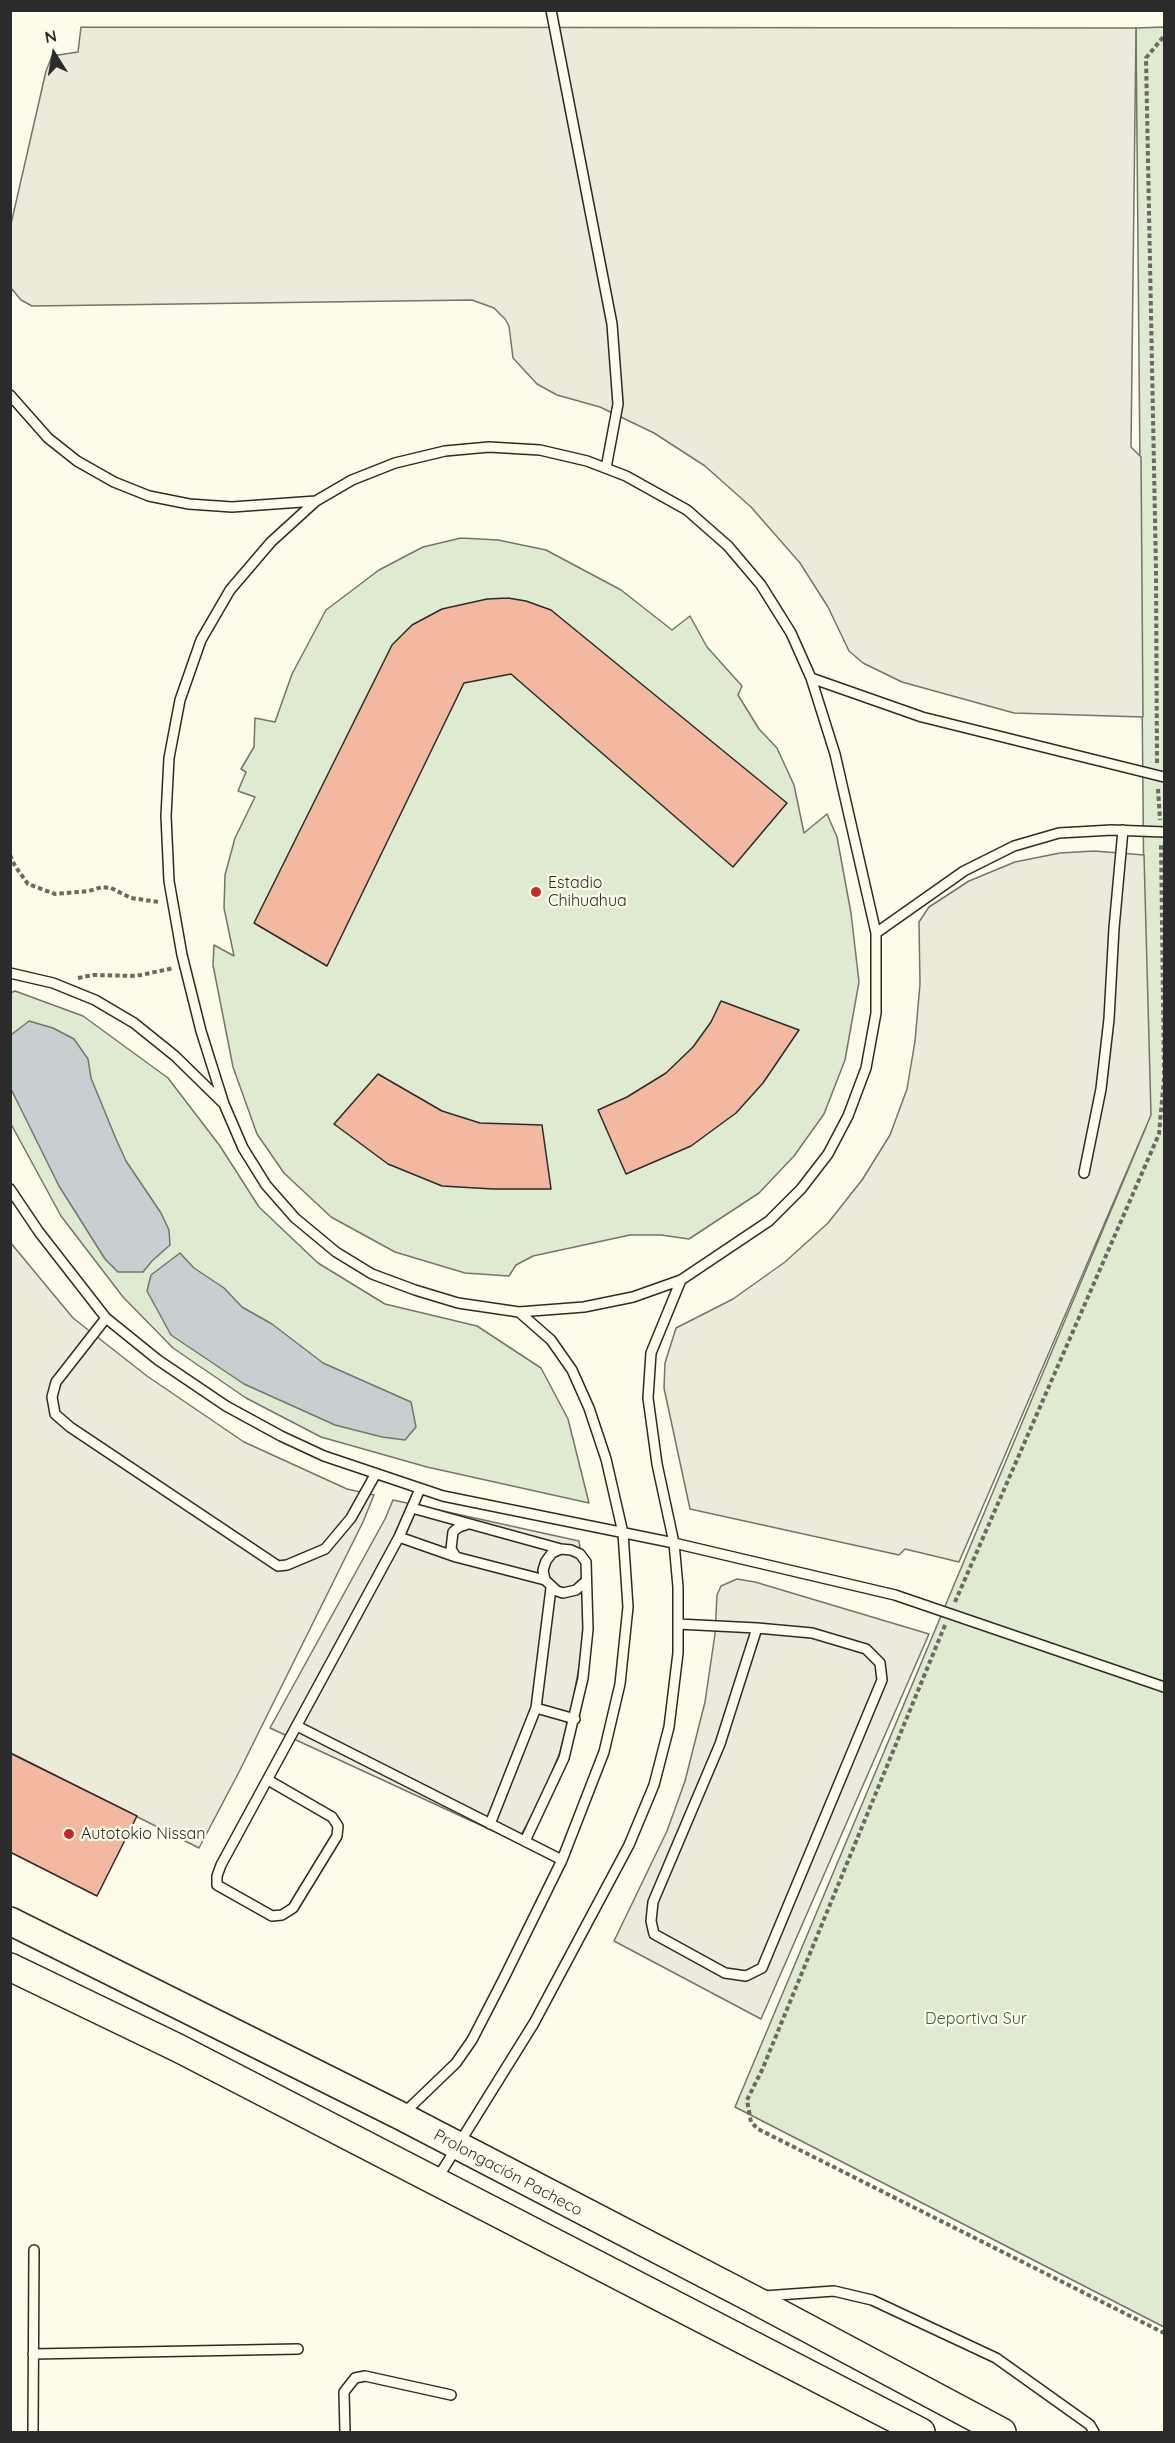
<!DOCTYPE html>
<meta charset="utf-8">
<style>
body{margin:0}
#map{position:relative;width:1175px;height:2443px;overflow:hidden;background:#fdfbea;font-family:Quicksand,sans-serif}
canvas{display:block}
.frame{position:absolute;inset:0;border:12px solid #2b2b2b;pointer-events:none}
.north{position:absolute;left:24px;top:24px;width:60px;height:60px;-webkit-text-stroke:4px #fdfbea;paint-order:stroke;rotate:349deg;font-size:16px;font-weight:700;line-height:24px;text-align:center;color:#2b2b2b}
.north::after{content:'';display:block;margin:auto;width:21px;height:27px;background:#2b2b2b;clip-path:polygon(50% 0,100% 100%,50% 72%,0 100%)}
</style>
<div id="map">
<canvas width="1175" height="2443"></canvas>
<div class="frame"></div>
<div class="north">N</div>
</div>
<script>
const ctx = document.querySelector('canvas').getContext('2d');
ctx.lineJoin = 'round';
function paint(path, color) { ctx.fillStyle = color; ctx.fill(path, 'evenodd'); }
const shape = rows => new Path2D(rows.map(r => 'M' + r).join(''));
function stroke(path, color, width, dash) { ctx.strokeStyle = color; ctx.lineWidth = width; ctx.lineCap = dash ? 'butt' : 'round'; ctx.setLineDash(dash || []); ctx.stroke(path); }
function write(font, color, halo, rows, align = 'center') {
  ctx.font = font + ' Quicksand,sans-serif'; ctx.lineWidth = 4.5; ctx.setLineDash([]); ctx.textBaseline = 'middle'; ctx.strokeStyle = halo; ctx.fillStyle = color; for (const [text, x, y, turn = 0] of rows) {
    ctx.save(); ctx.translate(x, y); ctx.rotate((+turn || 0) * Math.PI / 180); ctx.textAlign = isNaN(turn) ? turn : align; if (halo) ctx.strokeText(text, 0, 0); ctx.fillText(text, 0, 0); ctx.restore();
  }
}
const green = shape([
 [1164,27,1164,2327,735,2107,1146,1127,1136,28,1164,27],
 [461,538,498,540,546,550,621,590,672,630,690,616,707,647,742,686,738,695,759,729,777,748,794,785,804,833,827,814,837,837,851,913,859,982,845,1060,824,1114,794,1156,759,1193,689,1239,661,1235,630,1235,533,1256,516,1265,509,1276,465,1273,395,1252,331,1217,284,1173,257,1134,233,1067,213,965,214,945,234,956,224,908,225,875,235,838,255,797,238,791,246,772,241,769,254,747,255,718,275,722,292,674,326,610,379,570,423,547,461,538],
 [15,991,83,1016,168,1078,220,1146,259,1207,318,1263,385,1304,477,1326,541,1368,568,1419,589,1503,427,1467,321,1437,246,1398,173,1348,123,1297,61,1216,11,1124,10,993,15,991]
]);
paint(green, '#deebd1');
stroke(green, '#74746e', 1.5);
const parking = shape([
 [81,27,1136,28,1131,447,1141,457,1143,717,1014,713,902,682,863,663,849,651,828,607,800,563,751,507,705,466,654,433,600,407,557,395,537,384,513,358,509,326,505,319,494,308,472,300,32,306,21,300,11,288,11,224,46,71,52,56,78,52,81,27],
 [1094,851,1144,855,1151,1115,959,1562,905,1549,899,1555,690,1509,664,1388,665,1363,676,1328,733,1299,785,1262,828,1223,862,1180,890,1135,907,1089,915,1041,920,984,919,922,929,907,969,881,1015,862,1060,853,1094,851],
 [10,1242,73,1318,147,1376,244,1442,347,1489,374,1495,363,1522,239,1772,199,1848,11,1753,10,1242],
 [393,1500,579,1541,584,1579,582,1651,571,1711,560,1752,542,1797,517,1842,270,1728,385,1519,393,1500],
 [737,1579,755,1582,929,1634,761,2019,614,1941,667,1831,685,1781,705,1702,715,1634,717,1595,721,1586,737,1579]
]);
paint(parking, '#eceadb');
stroke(parking, '#74746e', 1.5);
const water = shape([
 [29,1021,53,1028,74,1039,88,1059,91,1078,116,1139,126,1161,161,1213,169,1230,170,1245,152,1261,143,1272,118,1272,105,1259,59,1186,11,1089,11,1035,29,1021],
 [180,1253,194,1268,224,1288,242,1307,272,1324,323,1363,411,1402,416,1427,405,1440,382,1437,335,1425,244,1384,171,1335,147,1291,151,1275,180,1253]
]);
paint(water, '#c7d0d0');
stroke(water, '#74746e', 1.5);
const building = shape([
 [508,598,526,601,551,610,787,803,733,867,511,674,464,683,327,966,254,923,392,645,412,625,442,609,487,599,508,598],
 [721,1001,799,1030,763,1083,736,1113,691,1146,626,1174,598,1110,627,1097,666,1073,693,1047,711,1022,721,1001],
 [378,1074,442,1111,480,1123,542,1125,551,1189,493,1189,442,1186,388,1164,334,1124,378,1074],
 [10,1753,137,1816,97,1896,10,1852,10,1753]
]);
paint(building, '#f2b8a0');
stroke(building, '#2b2b2b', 1.5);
const lane = shape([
 [551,10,612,324,618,404,606,468],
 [10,395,48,438,77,461,114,482,149,496,189,504,232,507,316,501],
 [489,447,540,450,587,461,626,476,687,510,728,546,761,585,791,633,811,678,835,754,876,933,876,1013,866,1068,848,1116,828,1154,801,1189,769,1221,681,1280,633,1297,584,1307,519,1312,458,1303,415,1290,372,1274,336,1252,295,1218,266,1185,243,1148,224,1104,201,1031,182,955,169,881,166,816,169,758,180,700,201,640,230,590,271,542,316,501,352,480,395,463,445,451,489,447],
 [811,678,922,717,1164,777],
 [876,933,964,871,1014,846,1059,833,1112,830,1164,832],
 [10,973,53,983,95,1000,134,1023,175,1056,222,1102],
 [1084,1173,1101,1089,1109,1019,1114,928,1123,830],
 [10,1189,39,1232,106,1318,158,1360,226,1406,281,1436,324,1456,443,1496,674,1543,895,1595,1164,1687],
 [106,1318,56,1382,52,1397,55,1414,70,1427,278,1566,287,1565,325,1549,351,1518,375,1475],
 [412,1508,561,1549],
 [399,1537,456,1557,545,1580],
 [456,1557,451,1549,453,1532,459,1527,468,1524],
 [678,1624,757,1628,812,1633,866,1649,880,1663,882,1680,762,1968,746,1976,725,1973,654,1934,651,1921,653,1902,720,1744,757,1628],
 [536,1708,575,1719],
 [297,1726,562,1860],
 [268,1780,332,1817,338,1826,337,1836,293,1908,282,1915,272,1916,217,1885,217,1876,221,1865,399,1537,420,1489],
 [490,1824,536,1708,551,1588],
 [525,1841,564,1758,583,1678,588,1629,586,1562,580,1554,571,1550,561,1549,552,1553,546,1561,543,1570,545,1580,557,1591,563,1593,576,1590,586,1581],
 [402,2115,456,2063,472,2040,504,1978,562,1860,604,1752,620,1684,628,1607,623,1533,606,1459,589,1408,572,1370,551,1340,519,1312],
 [437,2179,534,2023,629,1845,654,1785,669,1727,678,1653,678,1587,674,1543,657,1464,648,1398,651,1353,681,1280],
 [764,2296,834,2291,872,2300,996,2358,1090,2425,1094,2432],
 [33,2354,298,2349],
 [33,2432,34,2250],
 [345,2432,344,2392,355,2378,365,2376,451,2395]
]);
const primary = shape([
 [10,1921,401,2116,751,2298,1002,2432],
 [10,1967,178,2048,921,2432]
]);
stroke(lane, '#2b2b2b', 12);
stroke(primary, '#2b2b2b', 30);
stroke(shape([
 [1157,763,1156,570,1146,58,1164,36],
 [1158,789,1160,820],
 [10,855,15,866,28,884,55,894,89,891,102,887,111,888,131,898,159,902],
 [78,978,93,975,136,976,174,968],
 [955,1602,1159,1134,1164,1078,1161,845],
 [945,1625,762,2070,747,2100,751,2122,758,2129,1164,2333]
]), '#6a6964', 4, [4.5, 3]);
stroke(lane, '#fdfbea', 9);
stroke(primary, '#fdfbea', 27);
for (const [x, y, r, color] of [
 [536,892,6,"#c62828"],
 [69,1834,6,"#c62828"]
]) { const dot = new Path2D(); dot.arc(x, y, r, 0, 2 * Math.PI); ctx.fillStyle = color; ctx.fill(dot); stroke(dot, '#fdfbea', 2); }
write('16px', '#2b2b2b', '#fdfbea', [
 ["Estadio",548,883],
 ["Chihuahua",548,901],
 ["Autotokio Nissan",81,1834]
], 'left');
write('16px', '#34623c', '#fdfbea', [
 ["Deportiva Sur",976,2019]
]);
write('16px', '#2b2b2b', '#fdfbea', [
 ["Prolongación Pacheco",508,2173,28]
]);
</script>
